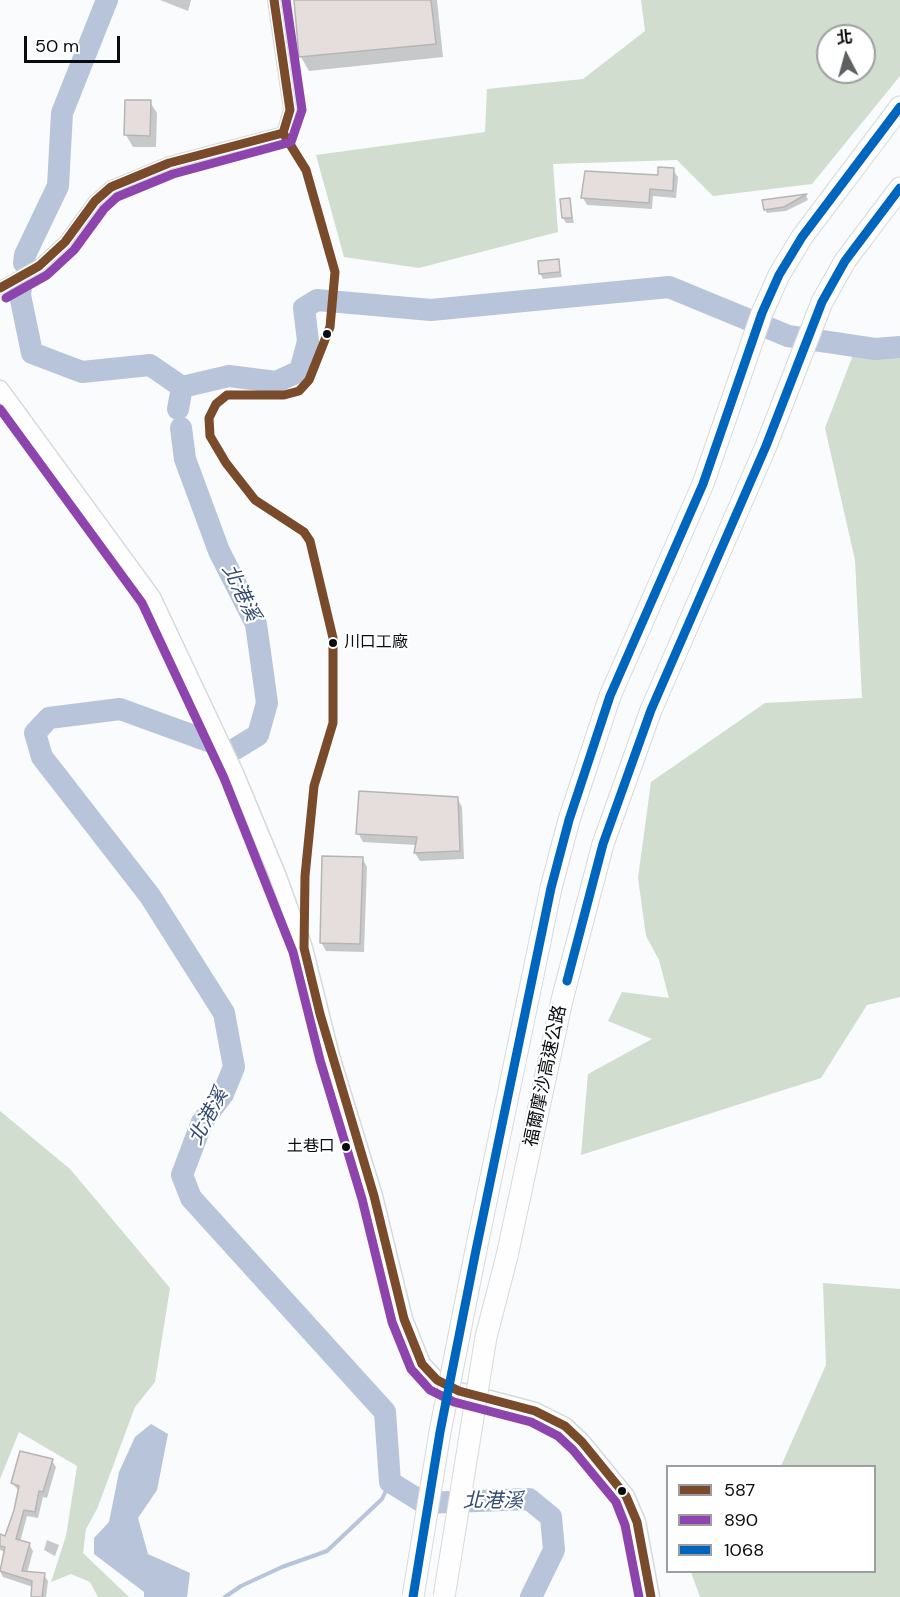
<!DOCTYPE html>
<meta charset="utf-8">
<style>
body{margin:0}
#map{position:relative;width:900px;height:1597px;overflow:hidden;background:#f9fbfd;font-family:"DM Sans","Noto Sans TC",sans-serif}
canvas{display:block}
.legend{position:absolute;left:666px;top:1465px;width:210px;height:108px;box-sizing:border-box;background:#fff;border:2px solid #9d9e9f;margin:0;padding:8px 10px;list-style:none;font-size:18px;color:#090c0e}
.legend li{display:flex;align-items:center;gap:12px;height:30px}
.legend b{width:30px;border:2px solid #9d9e9f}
.north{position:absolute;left:816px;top:24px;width:60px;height:60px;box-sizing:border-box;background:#fff;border:2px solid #9d9e9f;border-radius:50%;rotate:354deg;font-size:16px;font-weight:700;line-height:24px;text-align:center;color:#090c0e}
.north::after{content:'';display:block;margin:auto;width:21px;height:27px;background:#5d6062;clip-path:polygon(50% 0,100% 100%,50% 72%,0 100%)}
.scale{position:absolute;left:24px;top:36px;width:96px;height:27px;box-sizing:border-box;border:3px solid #090c0e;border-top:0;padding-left:8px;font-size:18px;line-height:21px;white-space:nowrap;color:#090c0e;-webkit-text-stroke:4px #fff;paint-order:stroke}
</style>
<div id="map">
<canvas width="900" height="1597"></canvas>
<ul class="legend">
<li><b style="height:8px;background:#7a4b2a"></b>587</li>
<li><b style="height:8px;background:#8e44ad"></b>890</li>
<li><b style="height:8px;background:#0065bd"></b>1068</li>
</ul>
<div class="north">北</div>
<div class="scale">50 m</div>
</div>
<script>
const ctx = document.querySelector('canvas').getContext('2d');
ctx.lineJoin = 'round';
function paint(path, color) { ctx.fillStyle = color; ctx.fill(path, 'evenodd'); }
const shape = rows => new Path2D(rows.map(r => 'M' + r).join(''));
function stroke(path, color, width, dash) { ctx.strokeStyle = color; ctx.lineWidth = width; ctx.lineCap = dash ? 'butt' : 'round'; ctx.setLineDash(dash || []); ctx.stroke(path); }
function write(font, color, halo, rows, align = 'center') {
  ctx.font = font + ' "DM Sans","Noto Sans TC",sans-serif'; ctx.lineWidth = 4.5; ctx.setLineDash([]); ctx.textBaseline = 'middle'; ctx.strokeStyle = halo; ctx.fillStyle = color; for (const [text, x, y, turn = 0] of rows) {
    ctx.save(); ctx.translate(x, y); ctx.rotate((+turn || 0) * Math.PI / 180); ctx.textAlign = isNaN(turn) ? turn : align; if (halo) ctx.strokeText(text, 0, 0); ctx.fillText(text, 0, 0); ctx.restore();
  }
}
paint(shape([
 [641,0,900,0,900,76,812,184,713,196,677,160,553,164,558,232,419,268,344,257,316,155,485,132,487,89,583,79,645,31],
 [828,36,864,36,864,72,828,72],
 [858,342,900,344,900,997,867,1005,821,1078,581,1155,588,1074,652,1039,608,1021,622,992,669,998,659,960,646,936,638,878,651,782,765,703,862,698,855,560,825,428],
 [0,1111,70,1169,170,1288,155,1382,135,1407,97,1509,86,1529,83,1553,129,1597,98,1597,90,1582,71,1574,51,1582,66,1536,77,1466,19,1432,0,1479],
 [823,1283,900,1289,900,1597,700,1597,691,1572,874,1572,874,1466,781,1466,826,1365]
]), '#d1ddce');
paint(shape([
 [151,1424,168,1434,157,1490,138,1518,148,1554,190,1573,187,1597,144,1597,144,1592,94,1554,94,1538,109,1522,119,1472,135,1437]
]), '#b8c4d9');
paint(shape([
 [160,0,191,0,188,11],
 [295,0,437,0,443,57,309,71,301,57],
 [150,102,157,113,156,147,133,147,126,135],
 [673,170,678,177,676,198,653,196,652,209,587,205,583,198,659,177],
 [806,195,808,200,786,211,767,213,765,209,764,201],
 [569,200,574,223,566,223,563,218],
 [558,260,562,277,543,279,540,273],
 [457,798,462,807,464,859,420,861,415,853,417,845,363,842,358,833],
 [362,858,367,867,364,952,326,951,321,942],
 [52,1461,56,1467,47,1498,43,1497,38,1518,27,1516,20,1542,29,1544,33,1551,27,1573,44,1575,48,1581,46,1597,32,1597,33,1587,3,1577,0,1571,5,1552,0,1550,0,1536,6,1538,15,1511,19,1491,12,1483],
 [47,1540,59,1545,55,1556,44,1550]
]), '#0003');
stroke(shape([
 [225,1597,241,1586,282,1567,327,1551,382,1499,390,1482]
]), '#b8c4d9', 4);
stroke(shape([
 [24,263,25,255,58,186,62,113,107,0],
 [21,287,20,295,32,353,82,372,150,365,182,387,178,409],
 [182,387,229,376,276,382,300,371,308,341,304,308,317,300,431,310,669,287,788,336,875,349,900,347],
 [181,428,185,459,219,551,256,624,267,703,258,735,235,749],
 [208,741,120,709,49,718,35,733,42,757,150,896,224,1013,234,1067,223,1094,202,1122,182,1175,191,1198,385,1412,390,1482,424,1503,529,1499,551,1517,554,1550,531,1597]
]), '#b8c4d9', 22);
const building = shape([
 [294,0,431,0,436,44,299,57,294,0],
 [125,100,151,100,150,136,124,135,125,100],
 [658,167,674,168,673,191,650,189,649,203,581,198,585,171,658,175,658,167],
 [807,194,784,207,764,210,762,200,807,194],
 [570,198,572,218,562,218,560,199,570,198],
 [559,259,560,272,539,274,538,261,559,259],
 [359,791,458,797,460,851,414,853,417,837,356,834,359,791],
 [322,856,363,857,360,944,320,943,322,856],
 [20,1451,53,1459,43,1492,39,1491,35,1512,24,1510,16,1539,30,1543,22,1571,45,1573,42,1597,31,1597,32,1581,0,1571,5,1547,0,1546,0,1534,5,1536,14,1510,19,1486,11,1483,20,1451]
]);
paint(building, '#e5dedd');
stroke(building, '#b6b5b5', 1.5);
const street = shape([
 [0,288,39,266,65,242,95,201,111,187,169,163,283,133,290,110,274,0]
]);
const secondary = shape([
 [0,389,152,597,235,773,277,874,304,948,331,1056,374,1196,404,1319,422,1364,437,1380,459,1391,535,1411,565,1426,582,1442,626,1496,637,1522,651,1597]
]);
const highway = shape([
 [476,1250,551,888,569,820,610,696,703,484,762,313,779,275,802,237,900,107],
 [507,1256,562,1000,603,844,651,710,766,446,822,302,845,261,900,188]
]);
stroke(street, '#d6d9db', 14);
stroke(secondary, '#d6d9db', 19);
stroke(highway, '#d6d9db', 23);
stroke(street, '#fefeff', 12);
stroke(secondary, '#fefeff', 16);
stroke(highway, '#fefeff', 21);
const highwayBridge = shape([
 [413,1597,440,1432,476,1250],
 [444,1597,486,1337,507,1256]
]);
stroke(highwayBridge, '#d6d9db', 23, []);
stroke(highwayBridge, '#fefeff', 21);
stroke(shape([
 [283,133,306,170,335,272,330,327,309,380,299,391,284,395,227,395,216,404,209,418,210,436,226,463,255,500,304,532,310,541,333,638,333,723,314,786,305,876,304,948,320,1014,374,1196,404,1319,422,1364,437,1380,459,1391,535,1411,565,1426,582,1442,626,1496,637,1522,651,1597],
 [0,288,39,266,65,242,95,201,111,187,169,163,283,133,290,110,274,0]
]), '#7a4b2a', 9);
stroke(shape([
 [6,298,47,275,74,250,104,209,117,197,173,174,291,142,302,110,286,0],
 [0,409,142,603,224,778,293,952,320,1060,362,1199,392,1322,411,1369,430,1390,454,1402,531,1422,558,1436,573,1450,616,1502,625,1525,639,1597]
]), '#8e44ad', 9);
stroke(shape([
 [567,981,603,844,651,710,766,446,822,302,845,261,900,188],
 [413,1597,440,1432,476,1250,551,888,569,820,610,696,703,484,762,313,779,275,802,237,900,107]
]), '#0065bd', 9);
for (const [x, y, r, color] of [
 [327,334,5,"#090c0e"],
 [333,643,5,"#090c0e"],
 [346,1147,5,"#090c0e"],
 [622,1491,5,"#090c0e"]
]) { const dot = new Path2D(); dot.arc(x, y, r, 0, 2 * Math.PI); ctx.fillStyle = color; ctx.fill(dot); stroke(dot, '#fff', 2); }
write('16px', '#090c0e', '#fff', [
 ["川口工廠",344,643],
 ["土巷口",335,1147,"right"]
], 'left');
write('18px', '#090c0e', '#fff', [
 ["福爾摩沙高速公路",546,1076,-78]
]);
write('italic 20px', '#324a72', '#fff', [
 ["北港溪",240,593,64],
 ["北港溪",209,1117,-62],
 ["北港溪",493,1502]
]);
</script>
